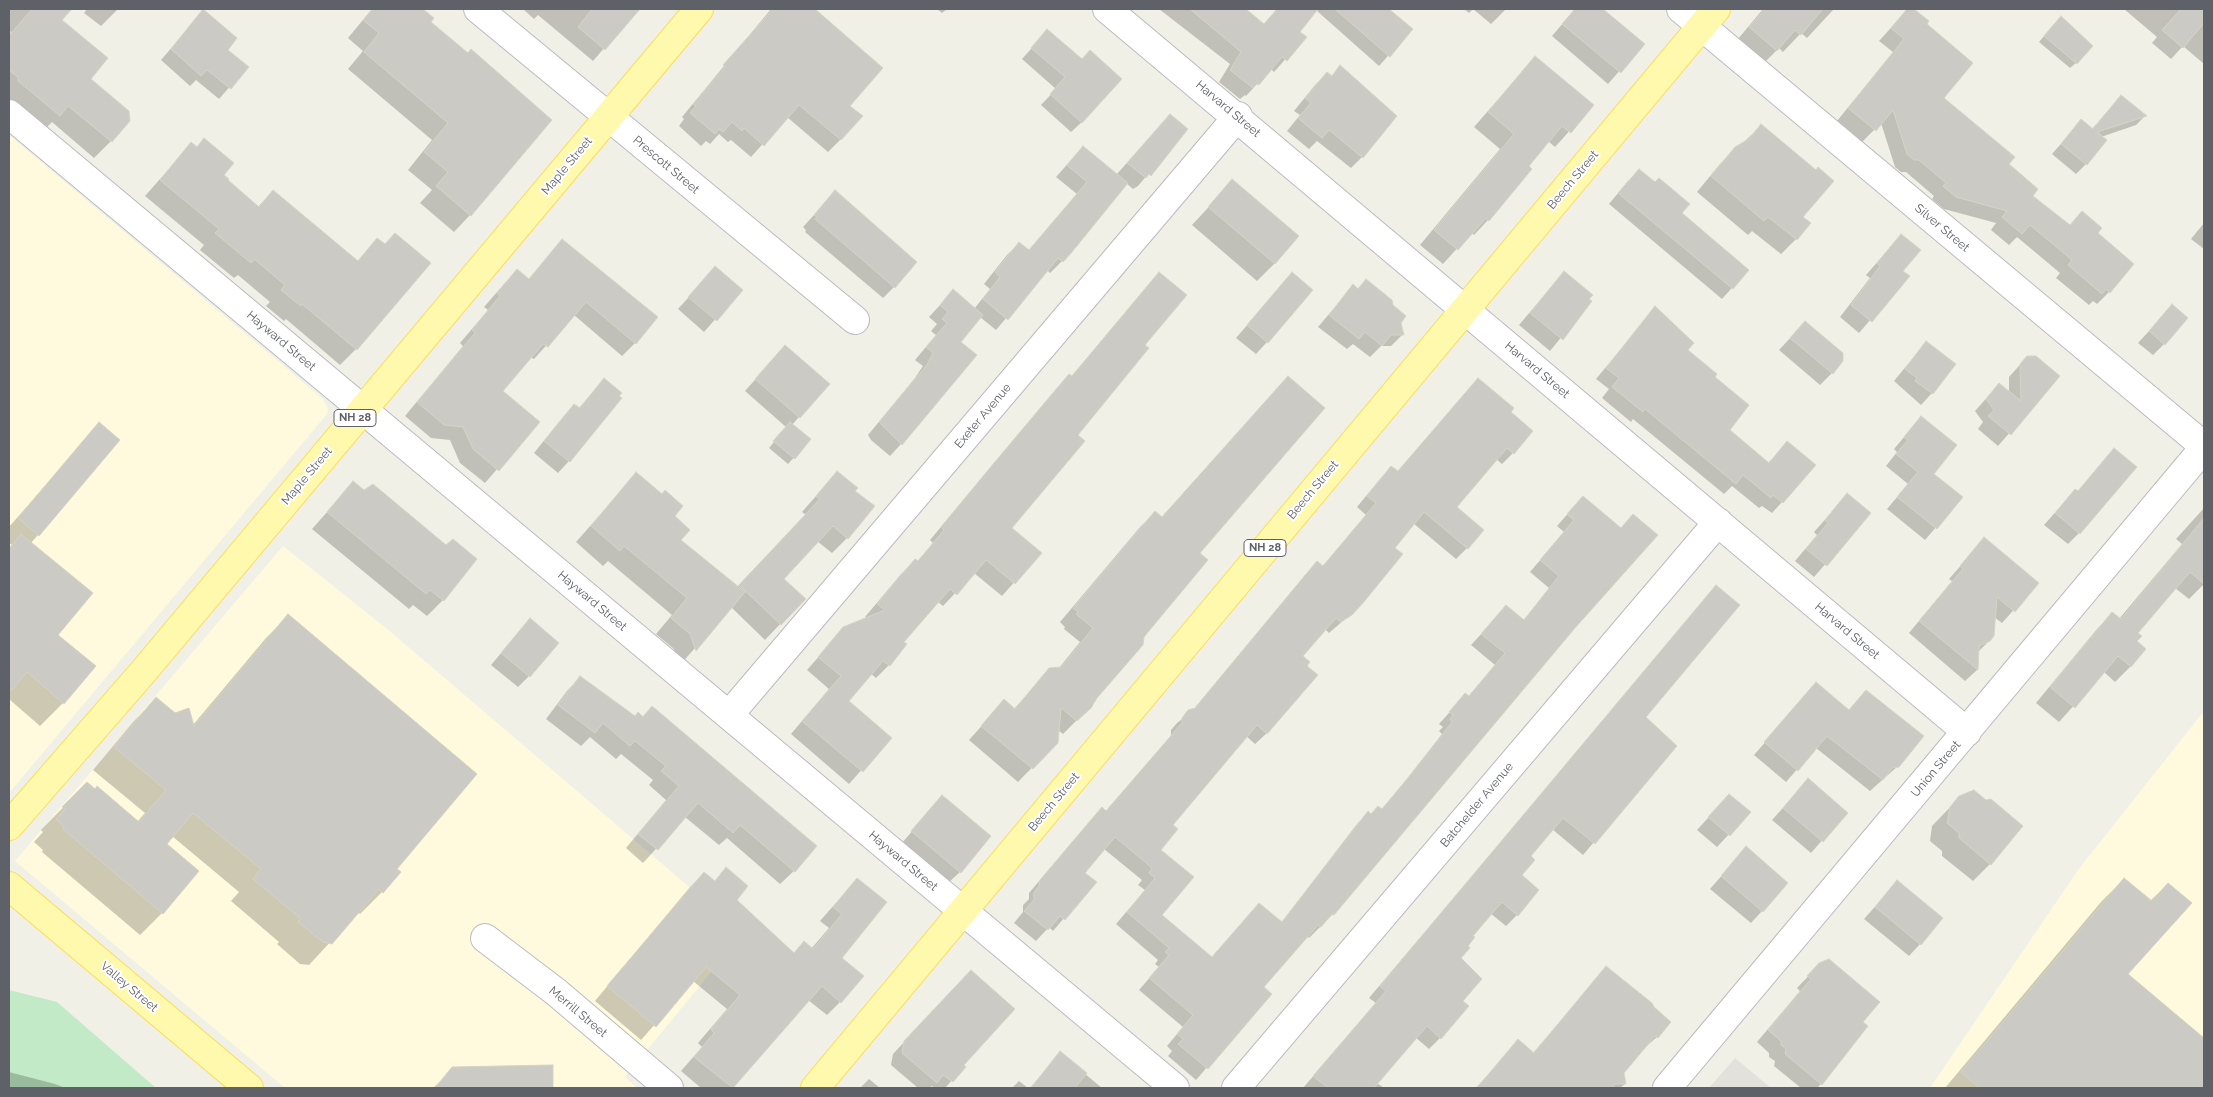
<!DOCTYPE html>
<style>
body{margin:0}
#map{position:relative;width:2213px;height:1097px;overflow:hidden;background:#f1f0e7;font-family:Raleway,sans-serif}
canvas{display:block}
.frame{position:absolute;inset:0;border:10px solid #5e6168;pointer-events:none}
</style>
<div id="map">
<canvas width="2213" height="1097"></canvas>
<div class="frame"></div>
</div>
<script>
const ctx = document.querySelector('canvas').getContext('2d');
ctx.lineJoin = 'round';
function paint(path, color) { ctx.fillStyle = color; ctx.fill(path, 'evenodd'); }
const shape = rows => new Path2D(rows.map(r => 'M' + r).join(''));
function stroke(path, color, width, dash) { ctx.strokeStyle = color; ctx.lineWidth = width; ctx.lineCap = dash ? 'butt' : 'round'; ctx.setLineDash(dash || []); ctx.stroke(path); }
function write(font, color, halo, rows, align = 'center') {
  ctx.font = font + ' Raleway,sans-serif'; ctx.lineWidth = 4; ctx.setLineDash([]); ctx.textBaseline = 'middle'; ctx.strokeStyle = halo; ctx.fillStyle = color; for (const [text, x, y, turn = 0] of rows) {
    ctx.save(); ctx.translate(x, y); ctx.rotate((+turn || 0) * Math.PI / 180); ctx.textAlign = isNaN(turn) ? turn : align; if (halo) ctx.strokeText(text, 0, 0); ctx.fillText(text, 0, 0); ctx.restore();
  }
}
paint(shape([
 [9,135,323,399,328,409,327,414,9,793],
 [283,546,392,633,743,933,625,1077,637,1088,285,1088,15,861],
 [2204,711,2204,1088,1930,1088,2078,870]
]), '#fffade');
paint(shape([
 [1735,1058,1771,1088,1709,1088]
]), '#e2e1db');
paint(shape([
 [9,990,57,1002,156,1088,9,1088]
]), '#c2eac6');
paint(shape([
 [9,9,70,9,61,20,89,79,111,141,94,158,52,122,43,131,9,101,9,35,11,32,9,30],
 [87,9,118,9,101,26,84,13],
 [372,9,421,9,433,19,429,22,470,215,454,232,420,203,432,190,408,170,432,140,348,69,363,51,348,38],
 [523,9,638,9,593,61,538,15,534,19],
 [771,9,815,9,881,68,849,107,841,139,828,152,787,117,751,157,731,140,728,142,719,134,710,144,706,141,701,146,679,126,684,119,682,117],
 [937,9,947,9,942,13],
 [1159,9,1244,9,1263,25,1278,9,1284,9,1303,25,1298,32,1305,37,1274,72,1271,69,1246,96,1245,95,1240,99,1219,82,1230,64],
 [1319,9,1387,9,1412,29,1379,66,1317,11],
 [1464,9,1506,9,1491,24,1473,9,1469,13],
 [1575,9,1601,9,1643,44,1608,84,1552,36],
 [1763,9,1834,9,1807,38,1801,33,1783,52,1779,48,1759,68,1733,45],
 [1908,9,1912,9,1927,21,1925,24,1942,98,2007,164,2031,196,2069,226,2096,233,2109,292,2097,304,2093,301,2089,305,2056,278,2060,273,2017,237,2009,245,1991,230,1996,223,1944,209,1932,199,1934,196,1906,172,1901,172,1895,167,1881,123,1862,142,1837,121,1893,52,1879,41],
 [2124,9,2204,9,2204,64,2183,46,2171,59,2152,43,2157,37],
 [203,11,226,50,247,67,219,99,196,80,190,86,161,60],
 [2055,23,2076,63,2070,68,2039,42],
 [1047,31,1081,60,1082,122,1071,132,1041,105,1056,89,1022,59],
 [1535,57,1592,106,1555,147,1548,141,1488,220,1474,235,1471,233,1443,264,1420,245,1500,149,1474,127],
 [1340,67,1362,157,1351,168,1317,141,1309,149,1287,131,1300,115,1294,111,1315,85,1327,74,1331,77],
 [2121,96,2145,116,2136,125,2101,137,2086,164,2076,174,2052,154,2081,121,2092,129],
 [1761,126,1801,217,1796,239,1781,254,1752,231,1748,235,1697,192,1720,164],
 [1159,127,1186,129,1138,186,1133,189,1126,183,1062,261,1050,273,1047,270,996,330,980,317,959,342,901,444,890,456,871,440,868,435,915,378,923,366,915,360,936,335,931,331,937,324,929,317,953,291,974,309,990,289,984,284,1007,255,1019,244,1028,251,1077,194,1056,177,1072,159,1083,148,1116,175],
 [204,140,226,181,258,207,273,191,357,262,377,240,384,245,395,234,356,349,340,365,286,319,284,321,266,306,270,302,238,275,234,278,200,250,204,245,145,196,191,144,196,148],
 [1233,181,1275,263,1257,281,1192,225],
 [1628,181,1655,184,1680,213,1747,271,1722,299,1609,204],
 [835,192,894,287,883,298,805,232,806,230,803,227],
 [2204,223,2204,249,2191,239],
 [1901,235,1902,271,1908,276,1859,333,1840,317,1870,278,1866,275],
 [562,241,635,343,622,356,574,315,534,359,530,357,501,391,538,422,485,483,460,463,450,440,431,438,405,416,463,346,460,343,488,310,484,307,504,284,517,271,528,280],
 [715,268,741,290,704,332,678,309],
 [1564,272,1590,302,1550,351,1519,325],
 [1159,273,1143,345,1010,528,1040,553,1002,596,974,573,943,606,938,602,903,642,905,644,889,665,876,678,870,673,847,701,890,738,849,784,791,734,829,689,807,670,844,628,868,618,865,617,902,573,915,560,917,562,933,543,930,540,1056,389,1069,376,1071,377],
 [1292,273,1267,342,1256,354,1236,338],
 [1366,281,1399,323,1403,334,1391,346,1381,346,1370,357,1353,344,1347,349,1318,327,1353,286,1357,289],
 [2172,306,2164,344,2153,355,2138,343],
 [1655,308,1686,351,1714,377,1728,430,1768,463,1787,443,1782,502,1772,513,1762,506,1759,508,1732,486,1724,494,1633,419,1631,422,1602,398,1609,389,1596,379],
 [1805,322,1832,373,1820,385,1779,350],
 [1926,342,1932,393,1921,405,1894,381],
 [785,346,799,417,792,425,810,440,788,464,769,448,786,427,745,391],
 [2027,357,2058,377,1998,446,1978,429,1983,422,1975,411,1999,384,2009,393,2009,377],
 [1288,377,1198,553,1143,636,1090,707,1063,734,1058,730,1057,742,1018,782,969,740,1004,701,1014,709,1050,669,1059,668,1080,642,1064,629,1065,627,1060,622,1141,526,1155,513,1161,518],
 [604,380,569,461,558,473,534,453,563,417,574,406,578,409],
 [1478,380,1509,412,1513,453,1502,464,1496,459,1455,507,1467,548,1456,559,1413,523,1393,548,1351,614,1329,633,1325,629,1301,656,1267,733,1255,744,1246,736,1171,825,1159,850,1160,915,1211,958,1259,904,1281,923,1357,824,1368,813,1370,815,1381,810,1402,785,1442,734,1439,731,1443,727,1439,724,1465,695,1468,697,1495,665,1471,645,1506,607,1523,621,1549,588,1530,572,1564,532,1557,526,1572,509,1620,529,1633,515,1574,627,1333,914,1309,938,1307,936,1263,987,1270,994,1196,1080,1168,1056,1172,1051,1167,1046,1183,1027,1139,990,1159,967,1155,964,1158,960,1116,924,1145,890,1138,885,1142,880,1104,849,1084,873,1095,882,1053,931,1049,927,1036,941,1014,923,1023,912,1023,905,1029,899,1029,893,1091,820,1102,808,1106,811,1171,736,1171,730,1177,723,1193,710,1306,574,1317,563,1322,567,1366,515,1357,507,1380,479,1391,468,1397,472],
 [1921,417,1933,474,1961,498,1925,540,1887,509,1908,484,1886,466,1897,452,1894,449],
 [99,424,119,440,31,543,56,635,63,703,40,726,9,699,9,548,12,545,9,543,9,527],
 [837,472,854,491,847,538,832,553,817,541,782,579,804,599,765,640,731,607,680,665,674,649,656,634,672,615,608,561,603,566,576,542,636,474,673,516,680,540,737,587,806,515,802,512],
 [353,483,446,547,475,559,443,600,427,616,413,605,409,609,312,529],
 [2075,490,2079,533,2068,544,2044,525],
 [1848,494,1870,513,1814,577,1795,561,1817,535,1814,532],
 [2204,508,2204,584,2189,599,2175,588,2137,634,2131,666,2115,682,2104,672,2059,722,2036,703,2097,629,2112,614,2119,619,2182,544,2176,539],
 [1984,539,2038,583,2002,623,1994,617,1989,641,1978,652,1977,670,1965,681,1909,633,1952,581,1949,579],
 [1716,587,1645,717,1675,747,1583,855,1552,829,1529,857,1520,875,1517,915,1506,926,1490,913,1471,936,1460,958,1461,1001,1440,1038,1429,1049,1415,1037,1377,1083,1384,1088,1303,1088,1376,1003,1369,998],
 [288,616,396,869,382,892,360,914,358,912,309,965,300,964,277,944,279,942,231,901,239,892,172,836,165,844,162,913,140,935,42,852,43,850,34,842,43,832,41,830,87,783,137,822,145,813,93,770,134,721,156,699,193,725,266,638],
 [519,632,529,676,518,687,491,665],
 [580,677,635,718,642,717,652,707,794,871,780,884,727,838,719,845,685,817,643,863,626,848,666,800,649,785,653,780,621,754,616,759,590,737,581,746,546,719,567,691],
 [1816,684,1848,711,1867,691,1898,766,1870,791,1816,748,1786,782,1754,755],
 [1808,780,1846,813,1811,853,1772,820],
 [942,797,960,872,948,883,901,844],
 [1959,798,1990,864,1973,881,1942,856,1942,851,1930,841,1932,826],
 [1718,807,1749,813,1717,847,1697,830],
 [1746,848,1762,911,1751,923,1710,889],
 [726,869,735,900,793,954,804,943,811,949,829,928,820,921,857,879,841,958,840,1002,827,1015,808,1000,731,1088,701,1088,681,1071,702,1047,698,1043,727,1009,693,981,641,1040,595,1001,690,887,704,873,714,882],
 [2124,879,2150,901,2168,884,2126,974,2204,1041,2204,1088,1945,1088,2101,902],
 [1897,882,1920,944,1909,956,1864,919],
 [1820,964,1861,1022,1821,1084,1817,1088,1801,1088,1774,1066,1775,1061,1769,1057,1769,1053,1757,1042,1800,991,1797,988],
 [1606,968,1657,1037,1641,1051,1622,1073,1625,1084,1620,1088,1476,1088,1518,1041,1533,1053],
 [959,983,964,1067,945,1088,934,1088,932,1086,929,1088,918,1088,891,1065,893,1054],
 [1060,1053,1102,1088,1030,1088],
 [551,1067,552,1088,433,1088,453,1069],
 [9,1072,55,1084,65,1088,9,1088],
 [869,1079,880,1088,860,1088],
 [1019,1081,1028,1088,1012,1088]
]), '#0003');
const building = shape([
 [32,9,72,9,62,20,108,58,91,79,129,111,130,121,112,142,68,106,60,116,17,80,19,78,9,70,9,36,32,9],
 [203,9,237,38,228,50,249,67,231,89,207,70,201,76,171,49,203,9],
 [373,9,423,9,434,18,431,22,468,53,471,49,552,120,471,216,436,186,448,172,424,152,448,123,364,52,379,33,363,20,373,9],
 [592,9,640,9,605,50,578,27,592,9],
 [773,9,815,9,883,68,850,106,863,116,841,140,799,105,764,146,744,128,742,131,732,122,723,132,719,129,715,134,690,113,696,106,693,104,725,67,723,65,773,9],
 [1190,9,1246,9,1264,24,1277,9,1318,9,1300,32,1307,37,1287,61,1282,57,1259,85,1257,84,1253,88,1230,70,1241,52,1190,9],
 [1335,9,1389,9,1413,29,1390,57,1335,9],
 [1575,9,1603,9,1645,44,1621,73,1562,24,1575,9],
 [1765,9,1823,9,1801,35,1795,30,1777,51,1749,27,1765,9],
 [1907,9,1914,9,1929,21,1927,24,1973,63,1944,98,2015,157,2009,164,2038,189,2033,196,2070,225,2082,211,2102,228,2098,233,2134,264,2110,293,2106,289,2102,294,2068,265,2072,260,2030,225,2022,234,2002,217,2007,211,1956,197,1943,186,1946,183,1919,160,1914,160,1907,154,1893,110,1876,131,1848,108,1904,39,1891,28,1907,9],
 [2181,9,2204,9,2204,23,2183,48,2162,30,2181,9],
 [2061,16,2093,46,2077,64,2044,36,2061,16],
 [1047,29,1082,59,1090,50,1122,79,1082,123,1050,94,1065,77,1031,48,1047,29],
 [1535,56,1594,105,1571,133,1562,126,1529,166,1532,169,1489,221,1486,218,1458,250,1434,230,1514,134,1488,112,1535,56],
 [1340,65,1397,116,1363,158,1329,130,1322,138,1298,118,1311,103,1305,98,1327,72,1332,76,1340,65],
 [2121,95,2147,116,2097,132,2107,140,2087,165,2061,144,2081,119,2093,129,2121,95],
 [1170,114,1188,129,1151,176,1149,174,1146,178,1127,163,1170,114],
 [1761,124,1816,170,1818,167,1834,181,1803,217,1811,223,1797,240,1768,217,1764,221,1711,176,1735,147,1749,139,1761,124],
 [204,138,234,163,224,175,229,179,228,180,259,207,273,190,358,261,377,238,385,244,395,233,431,263,357,350,302,304,301,306,281,290,285,285,254,259,251,263,215,233,219,229,160,180,191,142,197,147,204,138],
 [1083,146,1128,183,1072,252,1063,262,1058,258,1008,320,983,299,1000,277,995,272,1019,242,1029,250,1087,182,1067,165,1083,146],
 [1639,169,1655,182,1659,178,1690,204,1682,213,1749,270,1733,289,1618,193,1639,169],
 [1232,179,1299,236,1275,264,1208,207,1232,179],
 [835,190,917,262,895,288,815,219,817,217,814,215,835,190],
 [1901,234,1921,250,1903,271,1910,276,1872,322,1851,305,1880,266,1877,263,1901,234],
 [562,239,658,317,636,344,586,302,548,347,543,344,503,391,540,422,499,471,473,449,463,427,444,425,417,402,475,333,472,330,500,296,497,293,517,269,529,279,562,239],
 [715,266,743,290,717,321,688,297,715,266],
 [1564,271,1593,295,1589,299,1592,301,1563,340,1530,313,1564,271],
 [1159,272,1187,295,1145,345,1149,348,1078,435,1085,441,1012,528,1042,553,1015,584,986,560,957,595,950,589,904,642,907,644,890,666,883,661,849,701,892,738,863,772,802,721,841,676,818,657,843,627,885,610,877,604,915,559,918,561,944,530,941,527,989,469,1069,374,1072,376,1159,272],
 [1292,272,1313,290,1268,343,1247,325,1292,272],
 [1366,279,1392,300,1393,305,1406,316,1401,323,1404,335,1391,335,1382,346,1365,332,1359,339,1329,315,1353,284,1358,289,1366,279],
 [953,289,983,315,961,342,977,355,902,445,879,422,927,365,933,353,926,347,947,323,942,319,948,312,940,305,953,289],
 [2172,304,2188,318,2165,345,2149,331,2172,304],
 [1655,306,1694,343,1688,350,1717,374,1715,377,1749,405,1730,430,1769,463,1787,441,1816,465,1783,503,1773,495,1771,498,1743,475,1736,484,1645,409,1643,412,1612,387,1619,378,1606,368,1655,306],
 [1805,321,1843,353,1843,361,1833,374,1790,338,1805,321],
 [1926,341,1956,364,1933,394,1915,381,1917,378,1905,369,1926,341],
 [785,345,830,384,800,418,755,379,785,345],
 [2027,356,2036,356,2060,376,2011,435,1988,416,1994,410,1986,399,1999,383,2021,401,2020,364,2027,356],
 [1288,376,1325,408,1200,553,1208,560,1144,637,1143,645,1097,698,1091,708,1077,721,1061,708,1058,743,1033,769,981,726,1004,699,1015,709,1049,668,1061,667,1093,628,1076,614,1078,612,1073,608,1155,511,1162,517,1288,376],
 [604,378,622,393,619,396,622,398,570,462,544,441,574,404,580,408,604,378],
 [1478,378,1514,408,1511,412,1533,431,1514,454,1507,448,1457,507,1484,530,1468,549,1424,512,1395,548,1403,554,1363,603,1352,615,1341,622,1336,618,1303,656,1310,662,1307,666,1318,675,1267,734,1257,725,1173,825,1178,829,1161,850,1194,877,1162,915,1212,957,1259,903,1282,922,1368,811,1371,814,1378,806,1382,809,1413,772,1452,722,1450,719,1453,715,1449,712,1465,693,1469,696,1505,653,1481,634,1506,605,1524,620,1559,576,1540,560,1574,520,1567,514,1583,496,1621,528,1633,514,1658,535,1575,628,1334,915,1332,914,1321,927,1318,925,1264,987,1272,994,1208,1069,1178,1044,1183,1039,1177,1034,1193,1015,1149,978,1169,955,1165,952,1169,948,1127,912,1155,878,1149,873,1152,868,1115,837,1085,873,1097,882,1065,920,1060,916,1048,930,1024,911,1034,900,1034,893,1039,886,1040,880,1102,807,1106,811,1182,723,1182,718,1188,710,1195,708,1317,561,1323,566,1376,503,1367,496,1391,466,1398,471,1478,378],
 [1921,416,1957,445,1934,474,1963,497,1937,529,1897,497,1918,472,1896,454,1908,440,1904,437,1921,416],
 [99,422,120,440,39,536,18,518,99,422],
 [790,422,811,439,795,459,773,441,790,422],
 [2114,448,2137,467,2080,534,2055,513,2075,489,2078,491,2114,448],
 [837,471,858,488,855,491,875,506,848,539,833,526,784,579,806,599,781,625,739,585,820,499,816,496,837,471],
 [636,472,662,494,665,490,683,506,675,516,690,530,681,540,745,592,696,651,690,634,671,618,687,598,624,546,620,551,591,526,636,472],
 [353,481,364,490,373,484,446,545,453,539,477,559,444,601,430,590,426,594,327,512,353,481],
 [1847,493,1871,513,1827,566,1806,549,1828,523,1825,520,1847,493],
 [2204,518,2204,584,2190,572,2138,633,2142,636,2137,641,2146,649,2131,667,2118,656,2075,708,2050,687,2112,612,2121,619,2204,518],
 [21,534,93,593,58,635,96,666,64,704,27,672,9,693,9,549,21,534],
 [1984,537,2039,583,2015,612,1997,597,1994,636,1990,641,1979,646,1978,670,1919,621,1963,569,1960,566,1984,537],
 [1716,585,1740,605,1646,717,1677,746,1595,844,1563,818,1531,856,1535,860,1522,875,1539,890,1518,916,1502,902,1473,936,1475,937,1468,946,1470,948,1461,958,1482,979,1463,1001,1469,1006,1441,1039,1427,1026,1374,1088,1328,1088,1313,1076,1386,991,1380,986,1716,585],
 [288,614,477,774,397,869,401,872,383,893,379,889,332,944,323,942,298,922,301,919,253,879,261,869,193,813,167,844,199,871,163,914,63,829,64,827,56,819,65,809,62,807,87,782,95,789,97,786,139,822,166,790,114,747,156,697,175,713,189,708,194,726,288,614],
 [530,618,559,643,530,677,501,653,530,618],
 [580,676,635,716,638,712,643,717,652,706,817,846,795,872,740,825,733,833,698,803,658,850,638,834,679,786,661,771,666,766,635,741,630,746,603,723,595,733,558,705,580,676],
 [1816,682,1849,710,1866,690,1924,736,1899,767,1892,768,1883,780,1827,736,1798,771,1764,742,1816,682],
 [1808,778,1848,813,1823,842,1783,808,1808,778],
 [1974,790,1986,800,1991,799,2023,826,1991,865,1959,838,1959,833,1947,823,1950,807,1959,796,1974,790],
 [1729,794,1751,812,1730,836,1708,817,1729,794],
 [942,795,991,836,961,873,911,831,942,795],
 [1746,846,1788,883,1763,912,1721,876,1746,846],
 [726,867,748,886,737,900,794,953,804,941,813,949,842,914,833,907,857,878,887,902,842,958,864,976,841,1003,822,986,733,1088,694,1057,714,1033,711,1029,740,995,706,967,656,1027,607,986,704,872,715,881,726,867],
 [2124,878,2152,901,2168,883,2192,903,2128,974,2204,1038,2204,1088,1980,1088,1961,1072,2124,878],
 [1897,880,1943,918,1921,945,1875,907,1897,880],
 [1829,959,1880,1002,1863,1022,1868,1026,1822,1085,1785,1054,1786,1049,1781,1045,1781,1041,1768,1030,1811,979,1807,976,1819,963,1829,959],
 [1606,966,1652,1003,1654,1007,1671,1022,1658,1038,1655,1036,1624,1073,1626,1084,1615,1084,1612,1088,1477,1088,1518,1039,1534,1053,1606,966],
 [971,970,1015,1009,964,1065,966,1067,953,1082,943,1075,937,1083,902,1053,904,1041,971,970],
 [1060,1051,1087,1073,1075,1088,1031,1088,1060,1051],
 [553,1065,553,1088,435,1088,452,1067,553,1065]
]);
paint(building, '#cccac4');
stroke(building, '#d7d3c4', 1);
const minor = shape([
 [478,9,855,320],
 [1107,9,1967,732],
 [1681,9,2204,446],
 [9,114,1175,1088],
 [729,715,1238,116],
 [485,938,556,992,669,1088],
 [1236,1088,1718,522],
 [1667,1088,2204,448]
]);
const major = shape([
 [9,826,143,672,699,9],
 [9,886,249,1088],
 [815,1088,1716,9]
]);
stroke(minor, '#b9bbc1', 30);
stroke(major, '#fcdc55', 30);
stroke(minor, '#fff', 28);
stroke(major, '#fff9ae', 28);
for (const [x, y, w] of [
 [355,418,42],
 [1265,548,42]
]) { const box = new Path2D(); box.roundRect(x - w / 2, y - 8.5, w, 17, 4); ctx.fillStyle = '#fff'; ctx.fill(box); stroke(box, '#5e6168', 1); }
write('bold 11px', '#5e6168', null, [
 ["NH 28",355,418],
 ["NH 28",1265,548]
]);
write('12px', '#5e6168', '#fff', [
 ["Harvard Street",1228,109,40],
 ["Prescott Street",666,165,40],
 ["Maple Street",567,166,-50],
 ["Beech Street",1573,180,-50],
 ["Silver Street",1942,228,40],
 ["Hayward Street",281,341,40],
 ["Harvard Street",1537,370,40],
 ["Exeter Avenue",983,416,-50],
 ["Maple Street",307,476,-50],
 ["Beech Street",1313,490,-50],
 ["Hayward Street",592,601,40],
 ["Harvard Street",1847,631,40],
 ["Union Street",1936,769,-50],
 ["Beech Street",1054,802,-50],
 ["Batchelder Avenue",1477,805,-50],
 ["Hayward Street",903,861,40],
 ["Valley Street",129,987,40],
 ["Merrill Street",578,1012,40]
]);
</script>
